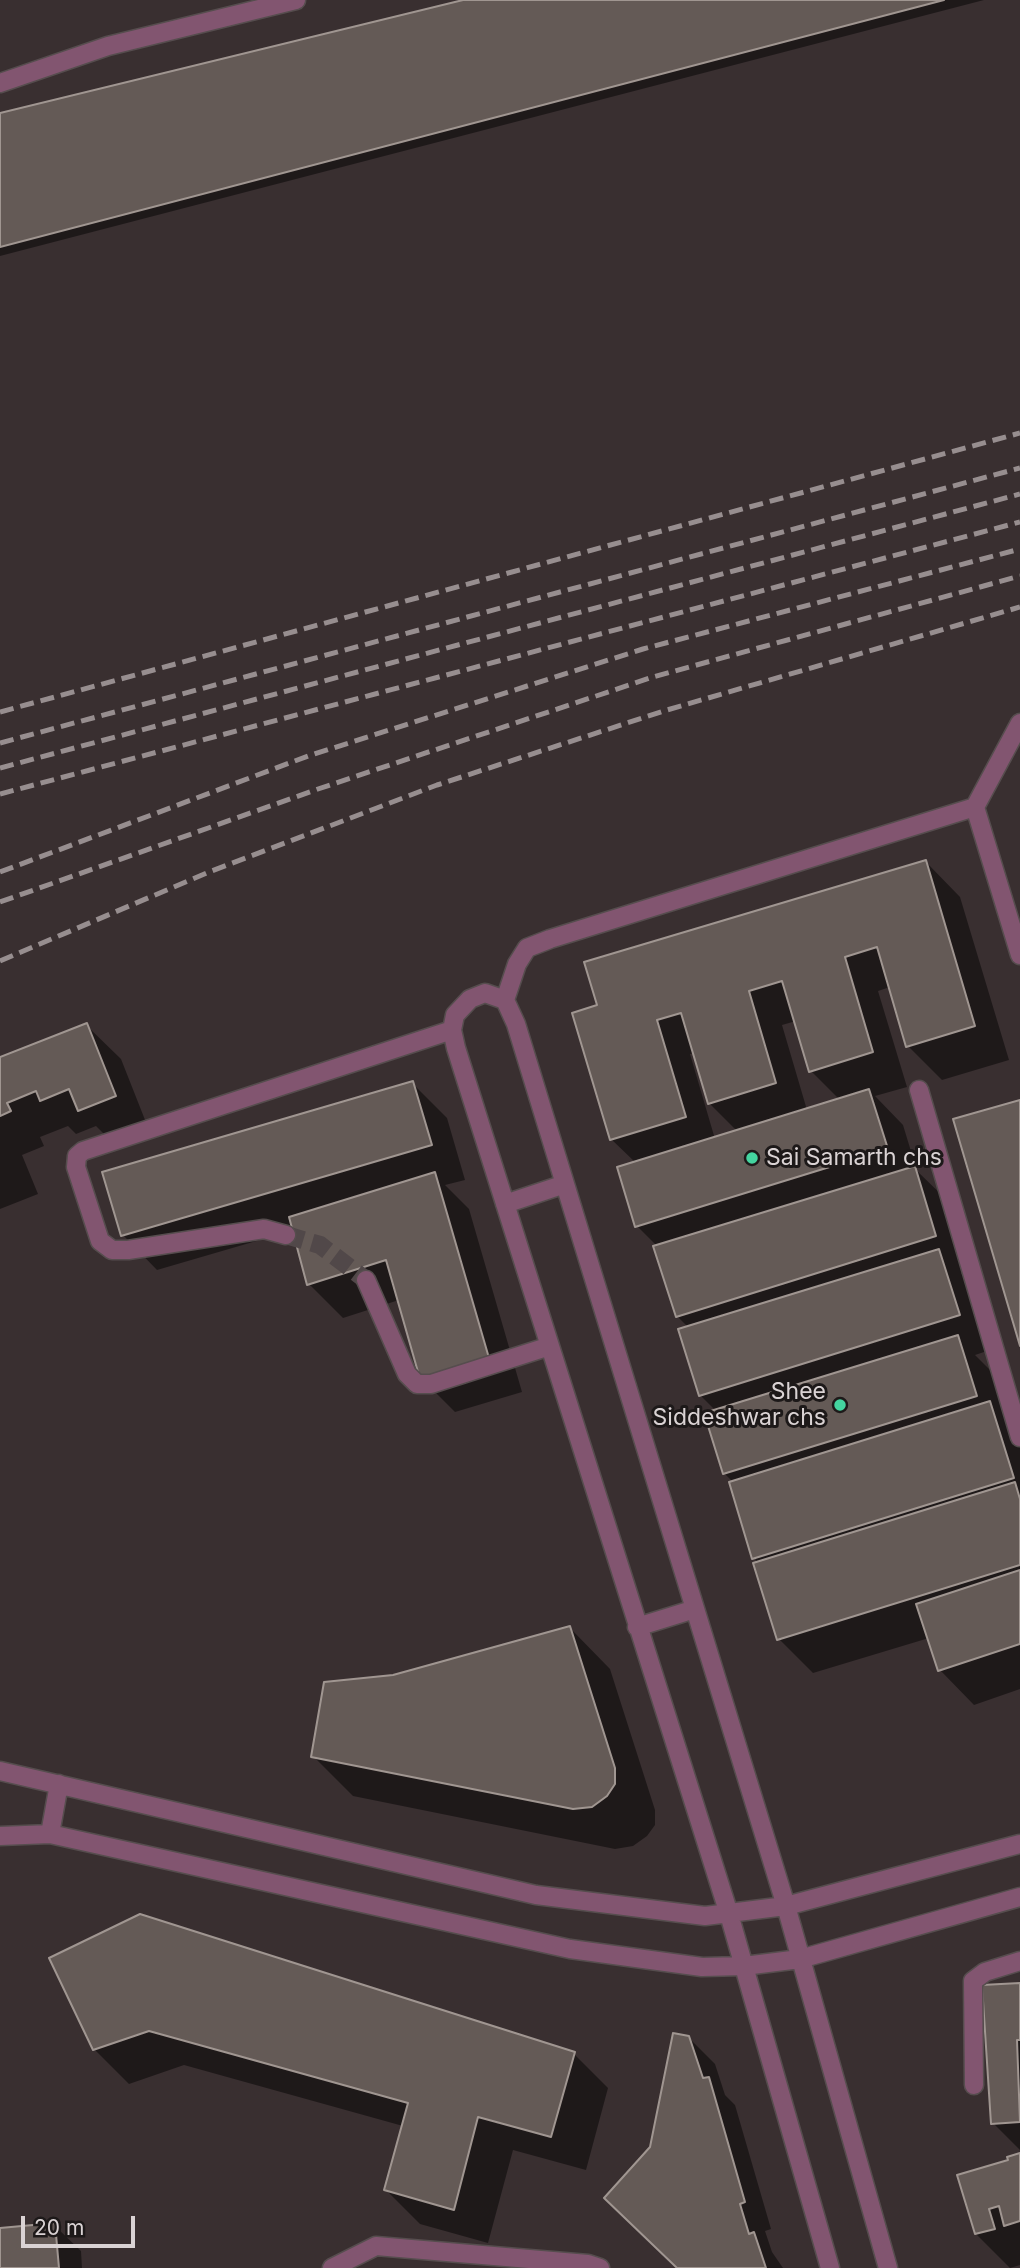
<!DOCTYPE html>
<style>
body{margin:0}
#map{position:relative;width:1020px;height:2268px;overflow:hidden;background:#392f30;font-family:Inter,sans-serif}
canvas{display:block}
.scale{position:absolute;left:21px;top:2216px;width:114px;height:32px;box-sizing:border-box;border:4px solid #dad3d4;border-top:0;padding-left:9px;font-size:21px;line-height:24px;white-space:nowrap;color:#dad3d4;-webkit-text-stroke:5px #1d1919;paint-order:stroke}
</style>
<div id="map">
<canvas width="1020" height="2268"></canvas>
<div class="scale">20 m</div>
</div>
<script>
const ctx = document.querySelector('canvas').getContext('2d');
ctx.lineJoin = 'round';
function paint(path, color) { ctx.fillStyle = color; ctx.fill(path, 'evenodd'); }
const shape = rows => new Path2D(rows.map(r => 'M' + r).join(''));
function stroke(path, color, width, dash) { ctx.strokeStyle = color; ctx.lineWidth = width; ctx.lineCap = dash ? 'butt' : 'round'; ctx.setLineDash(dash || []); ctx.stroke(path); }
function write(font, color, halo, rows, align = 'center') {
  ctx.font = font + ' Inter,sans-serif'; ctx.lineWidth = 6; ctx.setLineDash([]); ctx.textBaseline = 'middle'; ctx.strokeStyle = halo; ctx.fillStyle = color; for (const [text, x, y, turn = 0] of rows) {
    ctx.save(); ctx.translate(x, y); ctx.rotate((+turn || 0) * Math.PI / 180); ctx.textAlign = isNaN(turn) ? turn : align; if (halo) ctx.strokeText(text, 0, 0); ctx.fillText(text, 0, 0); ctx.restore();
  }
}
paint(shape([
 [470,0,984,0,0,256,0,115],
 [926,862,960,897,1009,1060,942,1080,908,1046,890,987,878,991,907,1087,875,1096,903,1125,917,1171,949,1202,970,1270,961,1273,973,1285,993,1349,975,1355,992,1372,1007,1421,1020,1434,1020,1689,974,1705,940,1670,929,1638,813,1673,779,1639,733,1482,724,1473,716,1411,700,1395,689,1328,677,1316,658,1247,637,1226,636,1163,611,1139,599,1006],
 [796,1021,811,1071,840,1100,807,1110,782,1025],
 [695,1053,709,1103,738,1132,715,1139,690,1054],
 [86,1025,121,1059,149,1130,114,1144,96,1126,76,1134,68,1126,40,1137,44,1146,22,1155,38,1194,0,1209,0,1059],
 [412,1083,447,1118,465,1180,445,1185,469,1209,522,1392,455,1412,421,1378,399,1300,343,1318,309,1284,294,1230,157,1270,123,1235],
 [570,1628,610,1669,655,1810,655,1825,647,1836,633,1846,615,1849,353,1796,313,1756,394,1676],
 [52,1959,574,2054,608,2088,586,2170,513,2150,488,2243,420,2224,386,2190,403,2126,184,2065,129,2084,94,2049],
 [1020,1985,1020,2150,993,2123],
 [688,2037,715,2064,725,2095,735,2105,771,2229,765,2231,772,2252,783,2268,678,2268,652,2148],
 [1020,2158,1020,2265,1010,2268,976,2234,960,2176],
 [54,2225,81,2251,82,2268,0,2268,0,2229]
]), '#0007');
const building = shape([
 [463,0,944,0,0,247,0,113,463,0],
 [926,860,975,1026,906,1047,877,947,845,957,873,1052,809,1072,782,981,749,991,776,1083,708,1104,681,1013,657,1020,686,1117,610,1140,572,1013,597,1005,584,962,926,860],
 [87,1023,116,1096,78,1111,69,1089,40,1101,36,1091,7,1103,11,1111,0,1116,0,1057,87,1023],
 [413,1081,432,1145,121,1236,102,1172,413,1081],
 [869,1089,888,1149,635,1227,617,1167,869,1089],
 [1020,1100,1020,1346,953,1119,1020,1100],
 [915,1166,936,1236,676,1317,653,1246,915,1166],
 [435,1172,489,1358,420,1379,386,1260,307,1285,289,1217,435,1172],
 [939,1249,960,1315,699,1396,678,1329,939,1249],
 [958,1335,977,1396,723,1474,704,1413,958,1335],
 [990,1401,1014,1478,752,1559,729,1482,990,1401],
 [1015,1482,1020,1499,1020,1565,777,1640,753,1563,1015,1482],
 [1020,1570,1020,1644,938,1671,916,1604,1020,1570],
 [570,1626,615,1768,615,1784,607,1796,592,1807,573,1809,311,1757,324,1682,393,1675,570,1626],
 [140,1914,575,2052,551,2137,478,2117,454,2210,384,2190,408,2103,149,2031,93,2050,49,1958,140,1914],
 [1020,1983,1020,2040,1017,2040,1020,2122,991,2124,982,1985,1020,1983],
 [673,2033,689,2036,703,2078,709,2077,745,2202,740,2204,749,2234,754,2232,766,2268,677,2268,604,2198,650,2147,673,2033],
 [1020,2153,1020,2221,1004,2226,999,2206,989,2209,995,2229,975,2234,957,2175,1008,2160,1007,2157,1020,2153],
 [55,2223,59,2268,0,2268,0,2228,55,2223]
]);
paint(building, '#645a56');
stroke(building, '#a09691', 2);
stroke(shape([
 [286,1235,320,1245,366,1280]
]), '#514849', 18, [18, 9]);
const minor = shape([
 [0,83,108,46,296,0],
 [975,807,1020,955],
 [505,1000,517,964,527,948,550,939,975,807,1020,723],
 [919,1090,1020,1437],
 [505,1204,565,1184],
 [286,1235,264,1229,128,1250,112,1250,100,1241,76,1167,77,1156,83,1151,452,1030],
 [366,1280,407,1374,417,1384,431,1384,550,1346],
 [637,1627,695,1609],
 [0,1771,536,1895,705,1916,786,1906,1020,1844],
 [50,1834,59,1784],
 [0,1836,50,1834,570,1949,702,1967,744,1966,800,1959,1020,1897],
 [974,2085,973,1981,985,1972,1020,1961],
 [332,2268,376,2246,588,2264,600,2268],
 [830,2268,729,1914,456,1048,452,1030,455,1015,470,999,485,993,505,1000,516,1024,786,1906,888,2268]
]);
stroke(minor, '#564d4e', 21);
stroke(minor, '#825570', 18);
stroke(shape([
 [0,712,1020,433],
 [0,743,1020,468],
 [0,768,1020,494],
 [0,794,1020,522],
 [0,872,308,756,643,649,1020,549],
 [0,902,318,789,653,677,1020,576],
 [0,961,209,872,437,785,667,710,1020,607]
]), '#978e8f', 5, [14, 7]);
for (const [x, y, r, color] of [
 [752,1158,7,"#44d49f"],
 [840,1405,7,"#44d49f"]
]) { const dot = new Path2D(); dot.arc(x, y, r, 0, 2 * Math.PI); ctx.fillStyle = color; ctx.fill(dot); stroke(dot, '#1d1919', 2.5); }
write('23px', '#dad3d4', '#1d1919', [
 ["Sai Samarth chs",766,1158],
 ["Shee",826,1392,"right"],
 ["Siddeshwar chs",826,1418,"right"]
], 'left');
</script>
